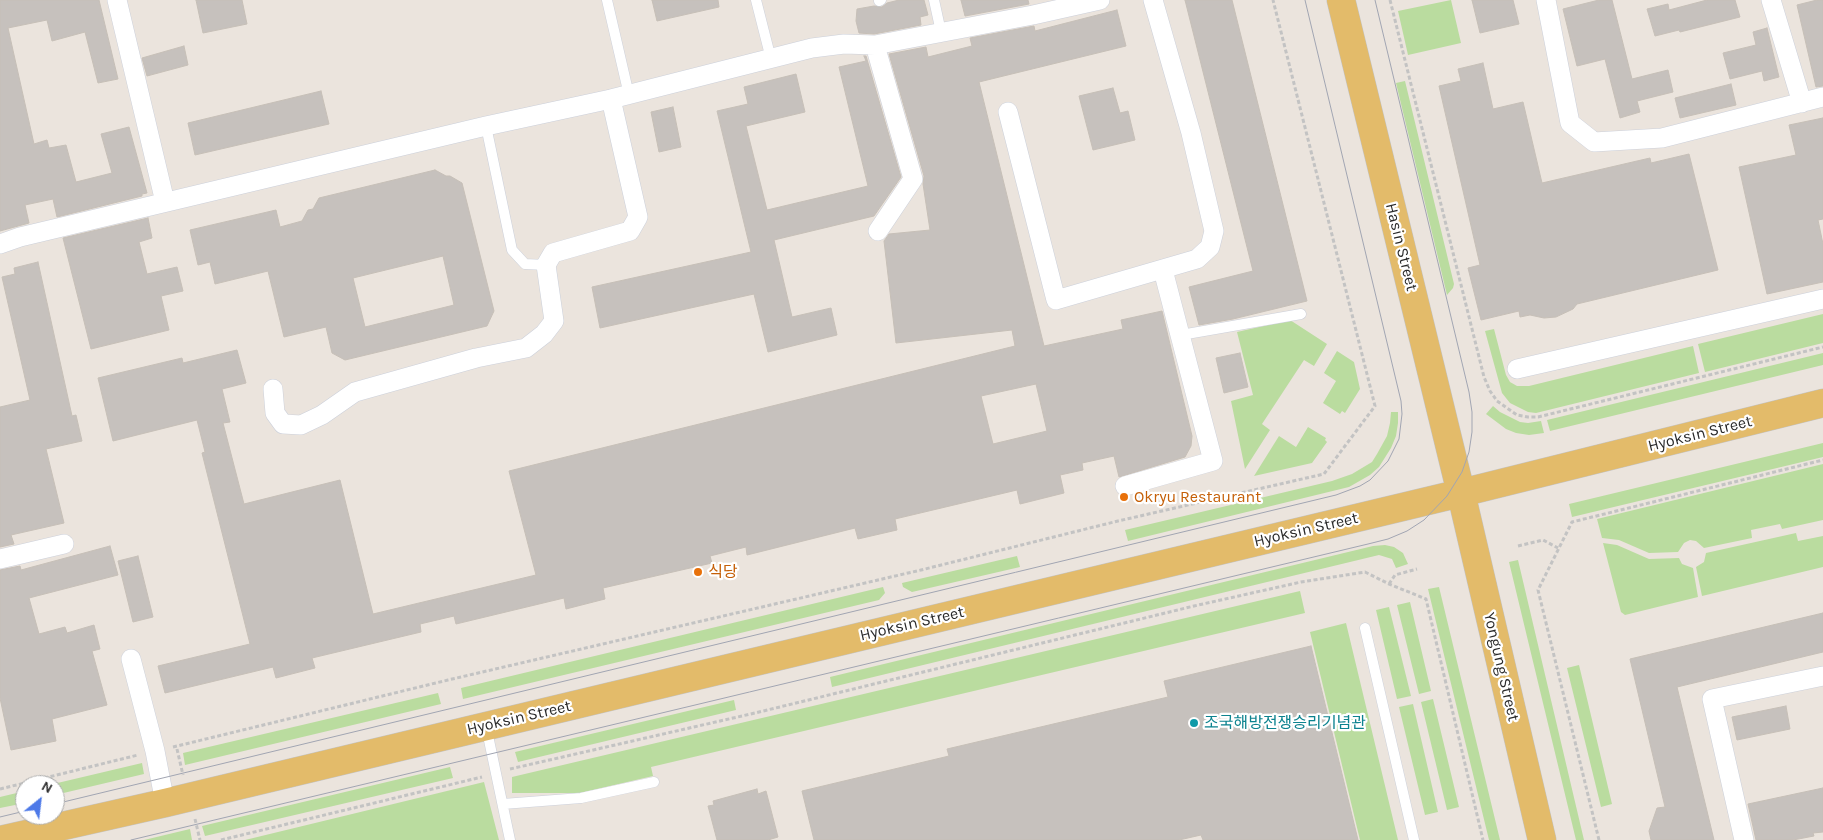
<!DOCTYPE html>
<meta charset="utf-8">
<style>
body{margin:0}
#map{position:relative;width:1823px;height:840px;overflow:hidden;background:#ebe4dd;font-family:Karla,sans-serif}
canvas{display:block}
.north{position:absolute;left:15px;top:775px;width:50px;height:50px;box-sizing:border-box;background:#fff;border:1px solid #aaa;border-radius:50%;rotate:29deg;font-size:14px;font-weight:700;line-height:20px;text-align:center;color:#2a2a2a}
.north::after{content:'';display:block;margin:auto;width:18px;height:22px;background:#4d79e8;clip-path:polygon(50% 0,100% 100%,50% 72%,0 100%)}
</style>
<div id="map">
<canvas width="1823" height="840"></canvas>
<div class="north">N</div>
</div>
<script>
const ctx = document.querySelector('canvas').getContext('2d');
ctx.lineJoin = 'round';
function paint(path, color) { ctx.fillStyle = color; ctx.fill(path, 'evenodd'); }
const shape = rows => new Path2D(rows.map(r => 'M' + r).join(''));
function stroke(path, color, width, dash) { ctx.strokeStyle = color; ctx.lineWidth = width; ctx.lineCap = dash ? 'butt' : 'round'; ctx.setLineDash(dash || []); ctx.stroke(path); }
function write(font, color, halo, rows, align = 'center') {
  ctx.font = font + ' Karla,"Noto Sans KR",sans-serif'; ctx.lineWidth = 4.5; ctx.setLineDash([]); ctx.textBaseline = 'middle'; ctx.strokeStyle = halo; ctx.fillStyle = color; for (const [text, x, y, turn = 0] of rows) {
    ctx.save(); ctx.translate(x, y); ctx.rotate((+turn || 0) * Math.PI / 180); ctx.textAlign = isNaN(turn) ? turn : align; if (halo) ctx.strokeText(text, 0, 0); ctx.fillText(text, 0, 0); ctx.restore();
  }
}
paint(shape([
 [1451,0,1461,43,1408,55,1398,11],
 [1405,81,1454,284,1453,288,1447,295,1396,83],
 [1823,314,1823,343,1705,372,1698,344],
 [1290,320,1327,344,1314,366,1304,360,1262,424,1270,430,1245,469,1231,401,1253,395,1237,332],
 [1494,329,1506,375,1510,382,1517,386,1529,386,1693,346,1699,373,1536,413,1528,412,1510,403,1502,393,1485,331],
 [1337,351,1354,362,1360,389,1345,413,1342,411,1340,414,1323,403,1336,381,1324,373],
 [1823,353,1823,365,1550,431,1547,420],
 [1493,406,1500,412,1520,422,1528,423,1541,421,1544,433,1529,435,1516,433,1506,429,1486,414],
 [1391,412,1398,412,1398,423,1396,436,1391,448,1379,467,1370,475,1349,487,1128,541,1125,530,1332,481,1352,474,1372,462,1377,454,1387,436,1390,423],
 [1308,427,1326,438,1325,440,1327,442,1312,463,1254,476,1279,436,1296,447],
 [1823,443,1823,457,1572,517,1569,504],
 [1823,464,1823,520,1782,529,1780,524,1751,530,1752,538,1704,548,1696,541,1690,540,1684,543,1678,552,1649,553,1619,540,1602,538,1597,519],
 [1796,533,1798,541,1823,536,1823,567,1702,596,1696,567,1704,562,1706,553],
 [1603,543,1617,545,1649,559,1679,558,1682,564,1693,568,1698,597,1625,615,1621,612],
 [1385,545,1394,547,1403,553,1408,564,1396,568,1392,559,1379,555,832,687,830,677,1373,546],
 [1017,556,1020,567,912,592,903,587,902,583],
 [1518,560,1584,840,1576,840,1509,562],
 [883,587,885,593,879,600,463,699,461,688],
 [1439,587,1500,840,1489,840,1428,589],
 [1300,591,1305,613,651,767,653,776,580,793,512,793,512,777],
 [1410,602,1431,691,1419,694,1397,605],
 [1389,607,1411,696,1397,699,1376,610],
 [1346,623,1398,840,1360,840,1310,632],
 [1579,665,1612,804,1601,807,1567,668],
 [438,693,441,704,185,765,183,753],
 [1433,699,1459,807,1447,810,1421,702],
 [734,700,736,710,518,762,515,752],
 [1413,704,1438,812,1425,815,1399,707],
 [142,763,144,774,55,795,55,785,49,785],
 [450,767,453,778,205,836,202,826],
 [484,782,499,840,245,840],
 [25,791,25,803,0,808,0,797],
 [190,829,192,840,144,840]
]), '#badc9f');
const building = shape([
 [0,0,99,0,118,79,98,83,85,32,52,41,47,20,8,28,34,144,47,140,49,148,66,145,76,182,112,173,101,134,129,127,147,193,142,194,142,196,57,217,53,199,25,205,29,223,0,231,0,0],
 [196,0,242,0,247,24,203,33,196,0],
 [652,0,718,0,719,7,657,21,652,0],
 [899,0,924,0,928,15,920,17,921,25,874,34,859,33,856,21,857,9,874,6,882,7,887,3,899,0],
 [961,0,1028,0,1029,4,965,16,961,0],
 [1185,0,1232,0,1307,301,1233,319,1199,325,1189,287,1253,271,1185,0],
 [1472,0,1513,0,1519,24,1480,33,1472,0],
 [1599,0,1612,0,1632,79,1668,70,1673,92,1637,101,1640,112,1620,118,1605,59,1577,66,1563,9,1599,0],
 [1707,0,1735,0,1740,17,1680,32,1679,30,1655,36,1647,9,1668,4,1669,10,1707,0],
 [1817,0,1823,0,1823,86,1816,87,1797,5,1817,0],
 [1117,10,1126,46,979,82,1044,346,1123,329,1121,320,1162,311,1192,436,1191,446,1185,457,1119,477,1114,456,1082,463,1083,470,1060,475,1064,493,1020,504,1017,490,895,519,897,530,858,539,855,528,747,555,746,547,710,556,712,563,603,588,605,599,566,609,564,598,456,624,454,616,420,624,421,632,312,658,315,668,276,678,273,667,165,693,158,666,250,644,202,453,205,452,197,420,113,441,98,378,182,358,183,363,237,350,246,383,222,389,230,422,223,423,244,504,340,480,373,614,536,575,509,471,1015,346,1012,330,896,343,884,241,889,234,930,230,923,184,924,176,889,54,926,47,928,57,972,46,970,38,1034,26,1035,31,1117,10],
 [1036,384,1047,431,993,444,981,396,1036,384],
 [1767,28,1779,77,1764,81,1762,71,1730,79,1723,53,1756,45,1753,32,1767,28],
 [184,46,188,65,147,76,142,58,184,46],
 [864,56,866,56,901,177,874,216,774,240,792,317,831,308,837,335,768,352,754,294,600,328,592,287,751,252,717,111,748,104,744,87,796,74,805,112,746,126,767,210,868,186,839,67,866,61,864,56],
 [1483,63,1493,109,1523,102,1542,183,1650,158,1651,163,1689,154,1718,270,1577,304,1573,309,1556,317,1544,318,1530,315,1520,317,1519,311,1481,320,1468,268,1480,265,1439,86,1461,81,1458,69,1483,63],
 [1731,84,1736,105,1680,118,1675,98,1731,84],
 [1113,88,1120,113,1128,111,1135,140,1093,150,1079,96,1113,88],
 [321,91,329,124,195,155,188,123,321,91],
 [673,107,681,147,659,152,651,112,673,107],
 [1823,118,1823,219,1818,220,1823,244,1823,282,1767,294,1739,167,1796,155,1789,125,1823,118],
 [435,170,446,176,450,176,462,183,494,311,487,326,345,360,332,353,326,327,284,337,268,271,215,284,210,262,198,265,190,230,276,210,280,227,302,221,308,210,313,209,319,198,435,170],
 [443,256,454,305,365,327,353,278,443,256],
 [148,218,152,238,139,242,147,274,177,267,183,291,161,296,169,330,91,349,63,238,148,218],
 [38,262,72,416,76,415,82,441,46,449,64,523,11,535,14,544,0,547,0,407,30,400,2,277,15,274,14,268,38,262],
 [1240,353,1248,387,1224,393,1216,358,1240,353],
 [110,546,118,575,29,598,39,634,65,627,67,633,94,625,100,649,92,651,107,705,52,719,56,741,11,750,0,698,0,570,20,566,21,570,110,546],
 [138,556,153,617,133,622,118,561,138,556],
 [1823,613,1823,652,1677,687,1714,840,1651,840,1649,831,1657,808,1665,807,1630,659,1823,613],
 [1311,646,1358,840,1203,840,1201,835,1179,840,814,840,802,791,949,756,947,749,1168,697,1164,681,1311,646],
 [1786,706,1790,729,1737,740,1732,717,1786,706],
 [1823,788,1823,832,1813,833,1814,836,1793,840,1756,840,1748,804,1823,788],
 [757,789,758,794,766,791,778,837,768,840,717,840,708,806,714,805,713,801,757,789]
]);
paint(building, '#c6c1bd');
stroke(building, '#c6bfb7', 1);
const service = shape([
 [607,0,629,95],
 [756,0,771,59],
 [934,0,941,32],
 [879,1,881,0],
 [486,126,512,250,525,264,546,265],
 [1181,335,1301,314],
 [1365,628,1414,840],
 [486,726,510,840],
 [503,804,581,798,654,782]
]);
const minor = shape([
 [117,0,165,202],
 [1546,0,1570,123,1594,142,1662,138,1823,97],
 [1771,0,1802,103],
 [875,45,1033,15,1100,0],
 [1008,112,1056,300,1197,259,1210,247,1214,231,1191,133,1153,0],
 [0,244,20,237,486,126,611,99,812,48,844,44,875,45,913,179,878,231],
 [1517,369,1823,299],
 [273,389,275,413,283,424,301,425,322,415,355,392,476,358,526,348,544,334,554,321,546,265,553,253,630,231,638,217,611,99],
 [1125,486,1213,461,1163,270],
 [0,559,64,544],
 [131,659,155,751,165,803],
 [1744,840,1712,699,1823,676]
]);
const primary = shape([
 [1341,0,1461,493,1542,840],
 [1,840,165,803,1461,493,1823,403]
]);
stroke(service, '#ccd0da', 11);
stroke(minor, '#ccd0da', 20);
stroke(primary, '#c3c3c3', 29);
stroke(shape([
 [1390,0,1484,377,1490,391,1497,401,1517,415,1528,417,1538,417,1823,347],
 [1518,546,1543,540,1558,548],
 [1389,584,1395,575,1417,569],
 [173,747,448,680,921,570,1118,521,1324,474,1375,406,1273,0],
 [177,749,183,775],
 [510,769,755,713,1194,606,1301,582,1365,572,1389,584,1426,599,1483,840],
 [0,789,138,755],
 [195,819,200,840],
 [221,840,482,777],
 [1599,840,1538,590,1572,522,1823,460]
]), '#c3c3c3', 3, [4, 2.5]);
stroke(service, '#fff', 10);
stroke(minor, '#fff', 19);
stroke(primary, '#e3bb6a', 28);
stroke(shape([
 [55,804,1336,495,1360,486,1370,480,1388,461,1399,439,1402,414,1401,401,1305,0],
 [0,817,25,811],
 [131,840,1368,544,1388,539,1407,531,1424,520,1447,496,1462,472,1469,452,1472,432,1472,412,1469,392,1375,0]
]), '#a1a5b2', 1);
for (const [x, y, r, color] of [
 [1124,497,5,"#e8710a"],
 [698,572,5,"#e8710a"],
 [1194,723,5,"#0f9aa8"]
]) { const dot = new Path2D(); dot.arc(x, y, r, 0, 2 * Math.PI); ctx.fillStyle = color; ctx.fill(dot); stroke(dot, '#fff', 2); }
write('16px', '#2a2a2a', '#fff', [
 ["Hasin Street",1401,247,76],
 ["Hyoksin Street",1700,434,-14],
 ["Hyoksin Street",1306,530,-13],
 ["Hyoksin Street",912,624,-13],
 ["Yongung Street",1501,667,77],
 ["Hyoksin Street",519,718,-13]
]);
write('16px', '#c56008', '#fff', [
 ["Okryu Restaurant",1134,497],
 ["식당",708,572]
], 'left');
write('16px', '#0d838f', '#fff', [
 ["조국해방전쟁승리기념관",1204,723]
], 'left');
</script>
